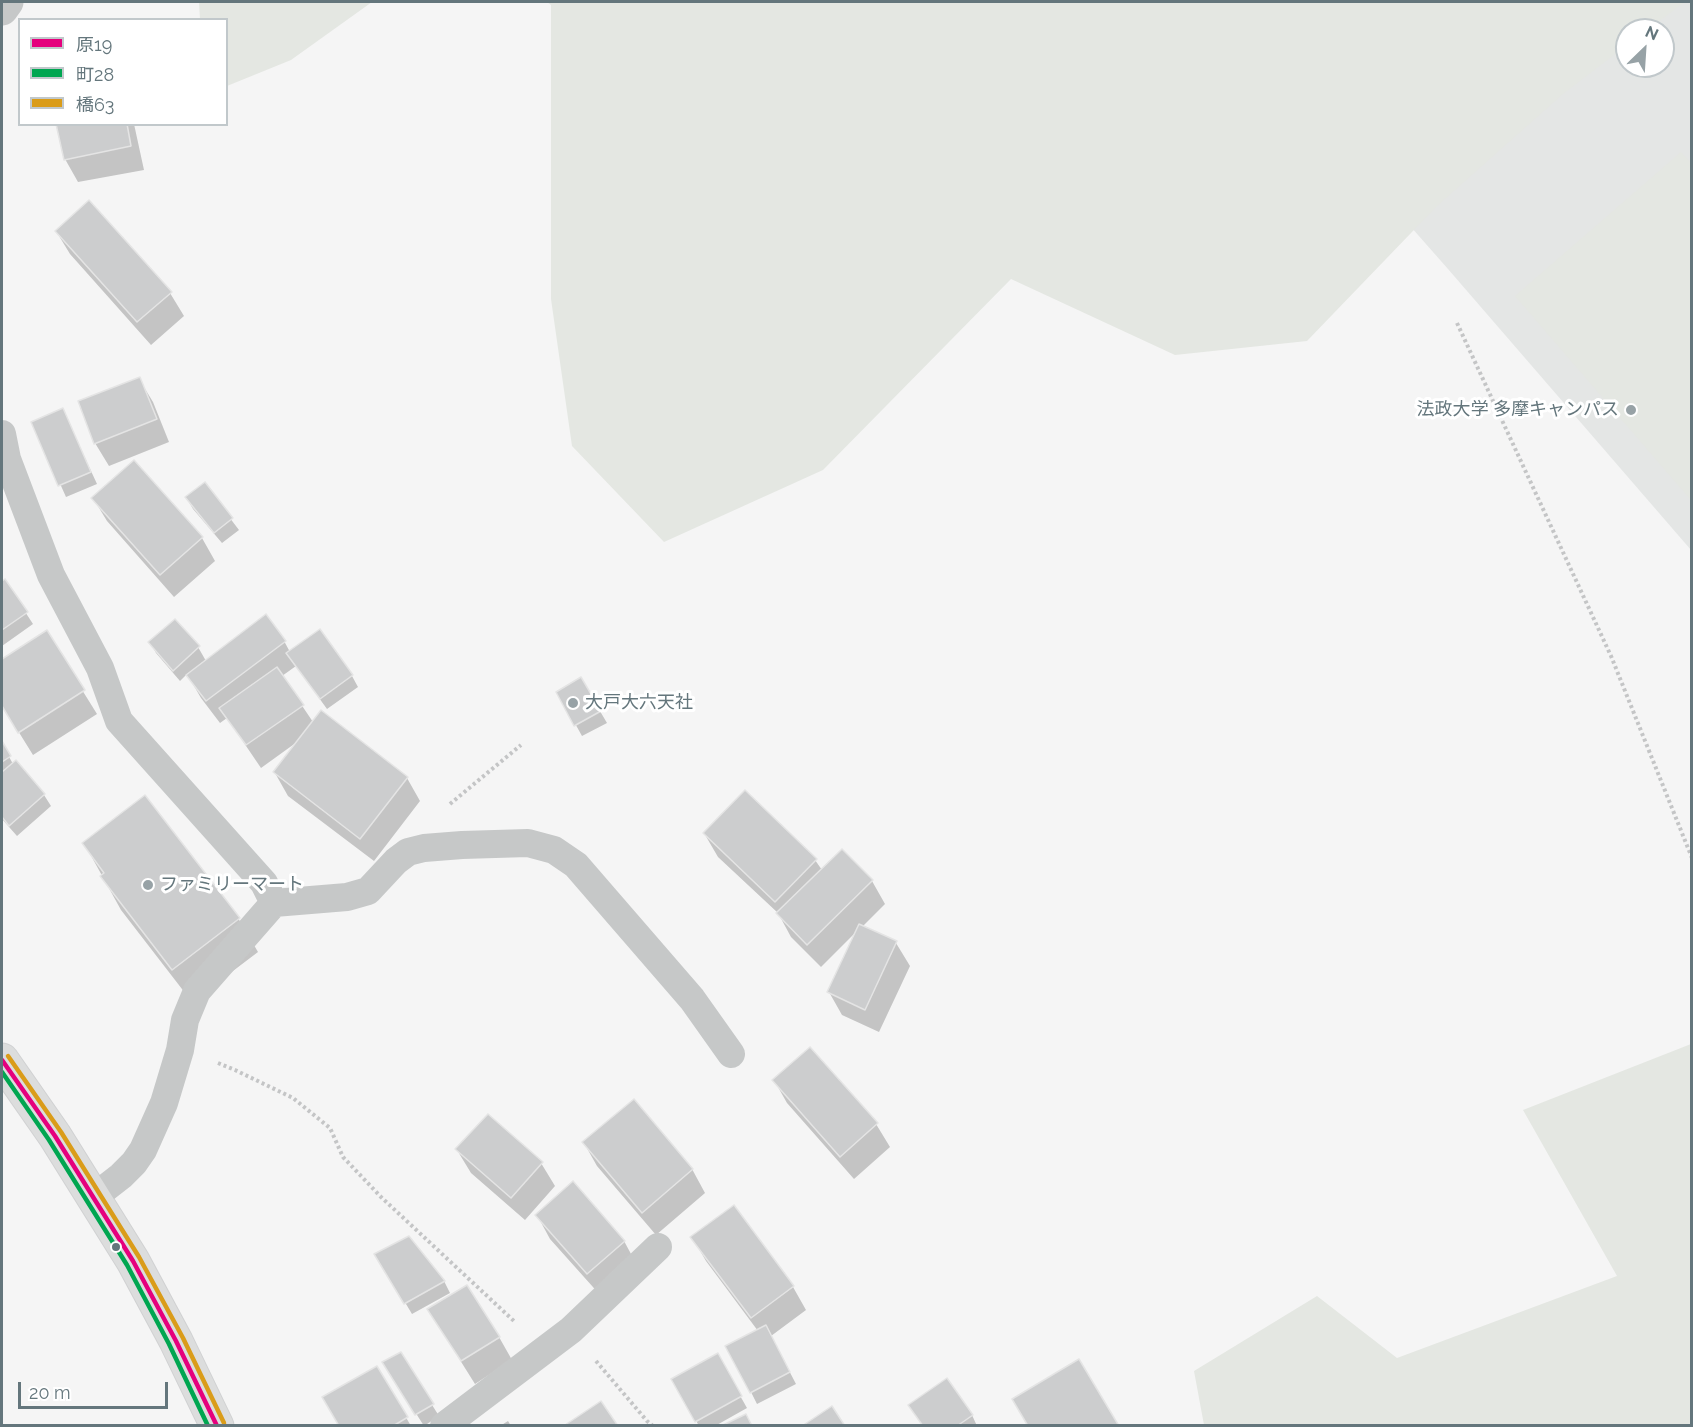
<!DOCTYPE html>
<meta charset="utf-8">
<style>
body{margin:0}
#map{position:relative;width:1693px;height:1427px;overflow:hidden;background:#f5f5f5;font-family:Raleway,"Noto Sans JP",sans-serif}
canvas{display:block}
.frame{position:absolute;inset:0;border:3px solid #64767c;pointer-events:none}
.legend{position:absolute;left:18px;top:18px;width:210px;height:108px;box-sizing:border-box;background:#fff;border:2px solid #c1c8cb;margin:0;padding:8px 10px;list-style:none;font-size:18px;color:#64767c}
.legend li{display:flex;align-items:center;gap:12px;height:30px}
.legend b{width:30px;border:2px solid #c1c8cb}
.north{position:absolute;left:1615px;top:18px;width:60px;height:60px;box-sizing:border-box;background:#fff;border:2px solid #c1c8cb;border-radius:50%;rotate:25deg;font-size:16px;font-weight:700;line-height:24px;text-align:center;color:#64767c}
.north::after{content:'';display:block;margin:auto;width:21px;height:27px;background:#97a2a6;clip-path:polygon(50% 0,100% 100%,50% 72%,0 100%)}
.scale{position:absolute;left:18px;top:1382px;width:150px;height:27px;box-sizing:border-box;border:3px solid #64767c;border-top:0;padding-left:8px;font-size:18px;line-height:21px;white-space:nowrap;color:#64767c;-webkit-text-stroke:4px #fff;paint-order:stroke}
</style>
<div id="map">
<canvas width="1693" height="1427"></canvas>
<div class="frame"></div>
<ul class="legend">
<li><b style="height:8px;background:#e5007d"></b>原19</li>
<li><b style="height:8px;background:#00a651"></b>町28</li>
<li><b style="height:8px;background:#da9c19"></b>橋63</li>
</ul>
<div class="north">N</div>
<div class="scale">20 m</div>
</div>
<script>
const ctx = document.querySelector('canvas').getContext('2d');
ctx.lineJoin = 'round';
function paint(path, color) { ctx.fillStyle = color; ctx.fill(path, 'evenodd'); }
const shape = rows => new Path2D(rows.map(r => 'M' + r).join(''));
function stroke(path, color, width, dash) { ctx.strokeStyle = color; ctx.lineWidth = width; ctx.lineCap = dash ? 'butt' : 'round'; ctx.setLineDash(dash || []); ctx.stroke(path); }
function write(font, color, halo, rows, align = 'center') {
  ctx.font = font + ' Raleway,"Noto Sans JP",sans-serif'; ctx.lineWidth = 6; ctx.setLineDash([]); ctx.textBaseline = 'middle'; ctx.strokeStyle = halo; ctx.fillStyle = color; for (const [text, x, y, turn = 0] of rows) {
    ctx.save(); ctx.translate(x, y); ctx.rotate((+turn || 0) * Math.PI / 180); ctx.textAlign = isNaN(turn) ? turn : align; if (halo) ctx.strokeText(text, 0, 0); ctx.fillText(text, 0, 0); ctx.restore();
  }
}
paint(shape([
 [1247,2,1691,2,1691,550,1448,269,1247,41],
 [1627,30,1663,30,1663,66,1627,66]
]), '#e4e6e5');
paint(shape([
 [199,2,372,2,291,60,227,86,226,20,200,19],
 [547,2,1685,2,1647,30,1627,30,1627,45,1563,94,1437,206,1307,341,1175,355,1011,279,823,470,664,542,572,446,551,299,551,5],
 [1681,152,1692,164,1690,499,1515,296],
 [1691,1044,1691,1425,1204,1425,1194,1371,1317,1296,1397,1358,1617,1276,1523,1110]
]), '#e4e7e2');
paint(shape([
 [58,124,134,124,144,170,78,182,65,159],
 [56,231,170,293,184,316,151,345,70,254],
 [139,379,153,402,169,442,109,466,95,443],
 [63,410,97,484,66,497,33,423],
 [204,484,239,530,222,543,193,509,186,497],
 [93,498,202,538,215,561,174,597,107,521],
 [5,581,33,624,2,646,2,583],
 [46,632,97,714,33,755,2,705,2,661],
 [284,641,290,652,352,676,358,687,327,709,296,666,282,676,313,722,407,778,420,801,374,861,288,796,275,773,297,742,261,768,227,718,220,723,201,698,187,674,180,681,156,653,150,642,198,647,206,661],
 [581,679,607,723,582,736,558,693],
 [2,744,13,764,15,762,44,795,51,806,17,836,2,819],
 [704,833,815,860,822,870,872,881,885,904,862,927,896,943,910,966,879,1032,842,1015,829,992,856,932,821,967,791,937,778,913,718,857],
 [84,843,238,918,258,952,192,1002,121,910],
 [774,1080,876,1124,890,1147,854,1179,787,1103],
 [584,1143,692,1169,705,1193,656,1235,597,1166],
 [457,1150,541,1163,555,1186,525,1220,471,1173],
 [734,1207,793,1287,806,1310,771,1336,796,1384,757,1404,751,1392,758,1331,706,1261,692,1237],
 [537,1215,624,1241,637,1265,601,1296,550,1239],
 [376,1254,444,1281,450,1293,412,1314],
 [443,1333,499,1337,512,1360,475,1384],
 [400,1354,439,1416,424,1426,391,1374],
 [717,1355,747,1408,715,1426,699,1426,673,1379],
 [377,1368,411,1426,340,1426],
 [972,1415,977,1426,923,1426],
 [508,1421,511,1426,500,1426]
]), '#0003');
const building = shape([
 [56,124,127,124,131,146,64,160,56,124],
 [89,200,172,292,137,322,55,231,89,200],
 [140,377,157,419,94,444,78,401,140,377],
 [63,408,91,472,58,486,31,422,63,408],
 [134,460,203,537,160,575,91,498,134,460],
 [205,482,233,518,214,533,185,497,205,482],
 [5,579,28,612,2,630,2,581,5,579],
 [266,614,286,641,206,701,186,675,266,614],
 [175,619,200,646,173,671,148,642,175,619],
 [320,629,353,675,320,699,286,653,320,629],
 [47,630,85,690,18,733,2,706,2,659,47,630],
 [277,667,304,705,246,745,219,708,277,667],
 [581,677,601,711,574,726,556,692,581,677],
 [321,710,408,777,360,839,273,772,321,710],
 [2,741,11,756,2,762,2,741],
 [16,760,45,794,9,826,2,817,2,772,16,760],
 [745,790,817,859,775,902,703,833,745,790],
 [145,795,240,918,172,970,100,876,104,873,82,843,145,795],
 [842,849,873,880,807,945,776,913,842,849],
 [859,924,897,941,865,1010,827,992,859,924],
 [810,1047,878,1123,840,1157,772,1080,810,1047],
 [634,1099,693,1169,642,1213,582,1142,634,1099],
 [488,1114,543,1162,511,1198,455,1149,488,1114],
 [573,1181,625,1241,587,1274,535,1215,573,1181],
 [734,1205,794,1286,751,1318,690,1237,734,1205],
 [409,1236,445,1281,404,1304,374,1254,409,1236],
 [467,1285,500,1337,461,1361,427,1309,467,1285],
 [766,1325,790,1372,750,1393,725,1346,766,1325],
 [401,1352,434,1404,415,1415,382,1362,401,1352],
 [718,1353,742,1396,695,1422,671,1379,718,1353],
 [1079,1359,1119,1426,1028,1426,1012,1399,1079,1359],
 [377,1366,408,1417,393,1426,339,1426,322,1397,377,1366],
 [947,1378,973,1415,957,1426,923,1426,908,1405,947,1378],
 [601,1401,618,1426,565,1425,601,1401],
 [832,1406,845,1426,802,1426,832,1406],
 [746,1414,752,1426,721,1426,746,1414]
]);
paint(building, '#cccdce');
stroke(building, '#e4e4e4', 1.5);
const primary = shape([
 [2,1060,55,1136,133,1261,176,1341,217,1426]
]);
stroke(primary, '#d0d1d2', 35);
stroke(shape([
 [1457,323,1611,656,1692,858],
 [450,804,521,745],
 [218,1063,235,1070,293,1098,330,1128,343,1157,381,1197,515,1322],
 [596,1361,647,1421,653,1426]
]), '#c4c5c6', 4, [3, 3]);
stroke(shape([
 [2,434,7,459,51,575,100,668,119,721,264,883,274,903,197,991,185,1020,180,1050,164,1103,143,1150,134,1163,121,1176,94,1197],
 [274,903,347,897,368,891,396,861,408,852,424,848,462,845,528,843,554,850,576,865,692,999,731,1054],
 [444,1426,571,1330,658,1247]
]), '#c6c8c8', 28);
stroke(shape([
 [2,9,7,2]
]), '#c6c8c8', 33);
stroke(primary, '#dcdddd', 33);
stroke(shape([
 [2,1060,55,1136,133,1261,176,1341,217,1426]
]), '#e5007d', 4.5);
stroke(shape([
 [2,1072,49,1140,127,1265,169,1344,208,1426]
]), '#00a651', 4.5);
stroke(shape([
 [8,1056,61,1132,139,1257,183,1338,224,1423]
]), '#da9c19', 4.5);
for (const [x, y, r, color] of [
 [1631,410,6,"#97a2a6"],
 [573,703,6,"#97a2a6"],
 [148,885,6,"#97a2a6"],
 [116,1247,5,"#64767c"]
]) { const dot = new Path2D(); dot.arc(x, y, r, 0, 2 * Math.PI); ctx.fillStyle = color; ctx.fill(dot); stroke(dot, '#fff', 2); }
write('18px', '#64767c', '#fff', [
 ["法政大学 多摩キャンパス",1619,410,"right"],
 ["大戸大六天社",585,703],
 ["ファミリーマート",160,885]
], 'left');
</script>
